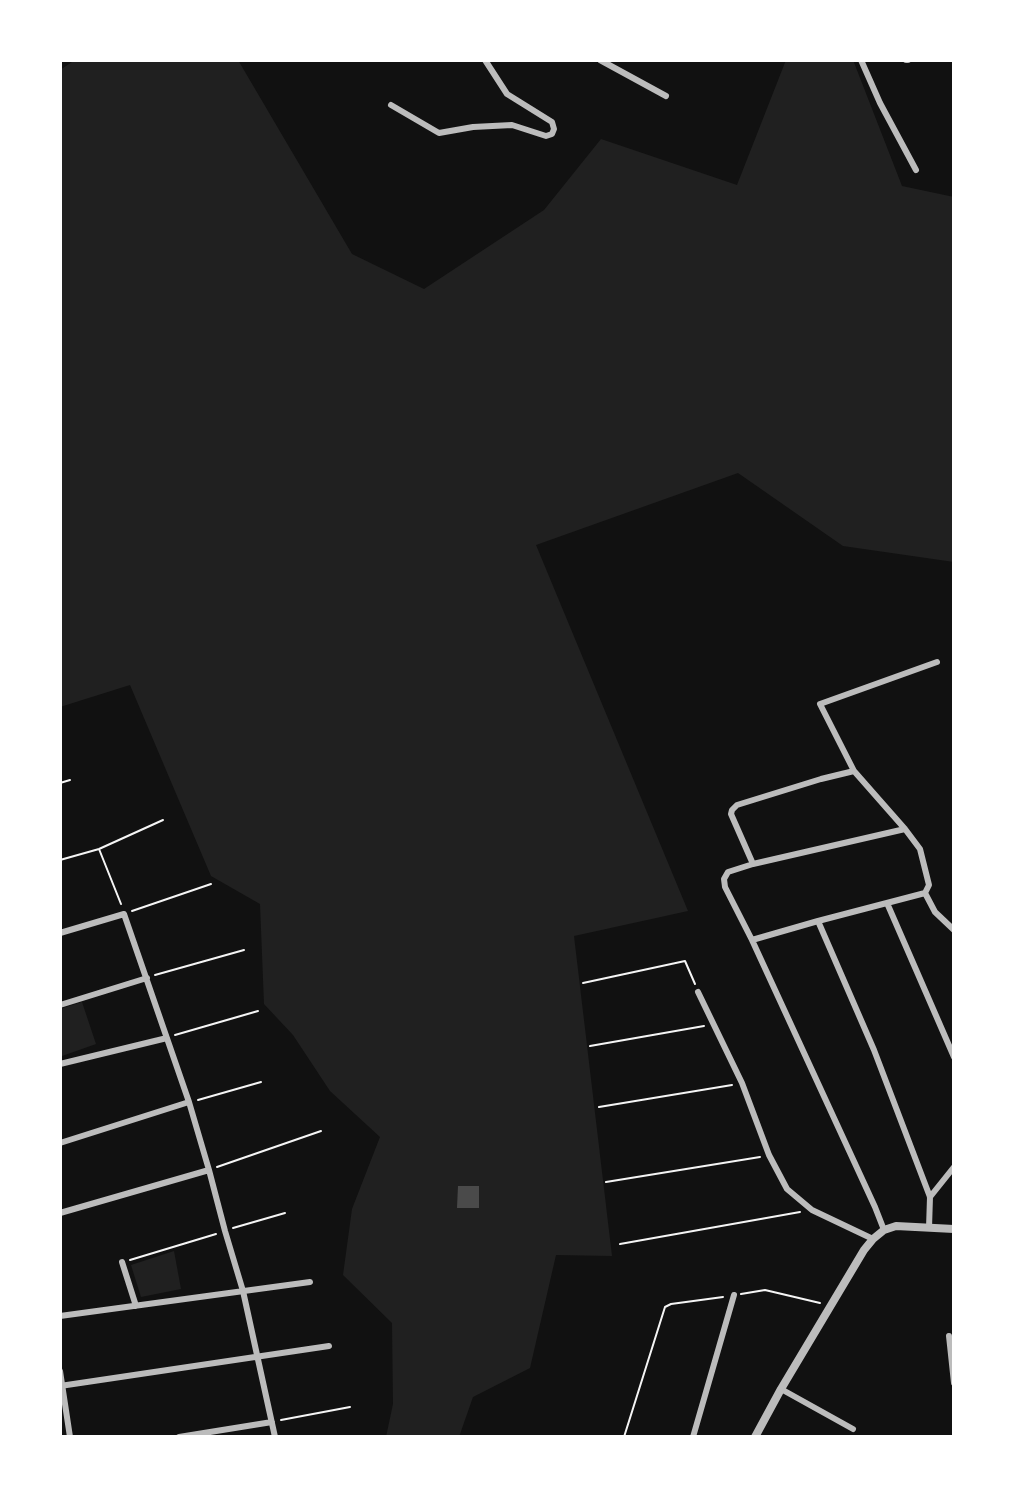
<!DOCTYPE html>
<style>
body{margin:0}
#map{position:relative;width:1014px;height:1497px;overflow:hidden;background:#111;font-family:"Work Sans",sans-serif}
canvas{display:block}
.frame{position:absolute;inset:0;border:62px solid #fff;pointer-events:none}
</style>
<div id="map">
<canvas width="1014" height="1497"></canvas>
<div class="frame"></div>
</div>
<script>
const ctx = document.querySelector('canvas').getContext('2d');
ctx.lineJoin = 'round';
function paint(path, color) { ctx.fillStyle = color; ctx.fill(path, 'evenodd'); }
const shape = rows => new Path2D(rows.map(r => 'M' + r).join(''));
function stroke(path, color, width, dash) { ctx.strokeStyle = color; ctx.lineWidth = width; ctx.lineCap = dash ? 'butt' : 'round'; ctx.setLineDash(dash || []); ctx.stroke(path); }
paint(shape([
 [75,60,238,60,352,254,424,289,544,210,601,139,737,185,786,60,853,60,902,186,954,197,954,562,843,546,738,473,536,545,688,911,574,936,612,1256,556,1255,530,1368,473,1397,459,1437,386,1437,393,1404,392,1323,343,1275,352,1209,380,1137,330,1091,293,1035,264,1004,260,904,211,876,130,685,60,707,60,70],
 [82,1002,96,1044,62,1056,60,1050,60,1009],
 [174,1251,181,1289,141,1297,131,1265]
]), '#202020');
paint(shape([
 [458,1186,479,1186,479,1208,457,1208]
]), '#4a4a4a');
stroke(shape([
 [60,783,70,780],
 [99,849,121,904],
 [60,860,99,849,163,820],
 [132,911,211,884],
 [155,975,244,950],
 [583,983,685,961,695,984],
 [175,1035,258,1011],
 [590,1046,704,1026],
 [198,1100,261,1082],
 [599,1107,732,1085],
 [217,1167,321,1131],
 [606,1182,760,1157],
 [233,1228,285,1213],
 [620,1244,800,1212],
 [130,1260,216,1234],
 [741,1294,765,1290,820,1303],
 [281,1420,350,1407],
 [624,1437,665,1307,671,1304,723,1297]
]), '#f5f5f5', 2);
stroke(shape([
 [600,60,666,96],
 [861,60,880,103,916,170],
 [906,60,908,60],
 [391,105,439,133,473,127,512,125,546,136,552,134,554,129,552,122,507,94,485,60],
 [937,662,820,704,854,771,905,829,920,849,929,885,925,893,935,912,954,930],
 [753,864,731,814,732,810,737,805,821,779,854,771],
 [887,903,954,1057],
 [818,921,874,1050,930,1197,929,1228],
 [60,933,124,914,189,1102,209,1170,225,1231,243,1291,275,1437],
 [752,940,818,921,925,893],
 [698,992,742,1083,769,1155,787,1189,812,1210,873,1239],
 [60,1005,147,978],
 [60,1064,167,1038],
 [60,1143,189,1102],
 [930,1197,954,1167],
 [60,1213,209,1170],
 [884,1230,875,1207,752,940,725,887,724,879,728,872,753,864,905,829],
 [122,1262,136,1306],
 [60,1316,310,1282],
 [949,1336,954,1383],
 [60,1371,70,1437],
 [60,1386,329,1346],
 [781,1389,853,1429],
 [179,1437,272,1422],
 [693,1437,734,1295]
]), '#bcbcbc', 6);
stroke(shape([
 [755,1437,781,1389,864,1250,873,1239,884,1230,896,1226,954,1229]
]), '#bcbcbc', 8);
</script>
